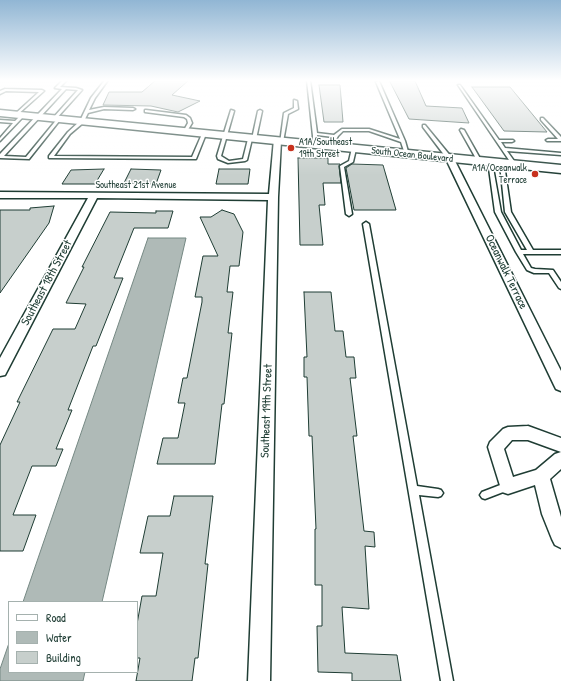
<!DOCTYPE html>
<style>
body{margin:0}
#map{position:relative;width:561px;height:681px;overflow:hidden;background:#fff;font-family:"Patrick Hand",sans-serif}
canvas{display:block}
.legend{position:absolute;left:8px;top:601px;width:130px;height:72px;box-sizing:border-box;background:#fff;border:1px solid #a5b1ae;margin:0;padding:5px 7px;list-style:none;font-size:12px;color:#1f3d34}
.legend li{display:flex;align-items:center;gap:8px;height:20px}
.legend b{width:20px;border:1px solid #a5b1ae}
</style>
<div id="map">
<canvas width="561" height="681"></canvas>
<ul class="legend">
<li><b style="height:5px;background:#fff"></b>Road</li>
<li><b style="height:11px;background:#afbab7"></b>Water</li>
<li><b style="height:11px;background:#c7cfcc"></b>Building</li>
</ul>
</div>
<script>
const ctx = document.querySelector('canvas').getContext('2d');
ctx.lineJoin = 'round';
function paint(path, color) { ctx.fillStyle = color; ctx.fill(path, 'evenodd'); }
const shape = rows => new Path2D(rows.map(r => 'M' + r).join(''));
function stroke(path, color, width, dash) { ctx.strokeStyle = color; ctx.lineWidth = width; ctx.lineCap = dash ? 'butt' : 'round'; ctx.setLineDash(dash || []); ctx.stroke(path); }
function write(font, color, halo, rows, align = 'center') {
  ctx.font = font + ' "Patrick Hand",sans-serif'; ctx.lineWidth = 3; ctx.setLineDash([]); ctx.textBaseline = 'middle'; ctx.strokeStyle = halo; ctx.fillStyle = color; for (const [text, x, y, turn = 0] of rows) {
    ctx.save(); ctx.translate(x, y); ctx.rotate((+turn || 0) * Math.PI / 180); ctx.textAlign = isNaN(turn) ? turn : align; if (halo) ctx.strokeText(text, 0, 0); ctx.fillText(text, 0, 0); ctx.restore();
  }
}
const water = shape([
 [148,238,186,238,102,602,23,602,148,238],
 [9,643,9,672,85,672,83,681,0,681,0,669,9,643]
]);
paint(water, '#afbab7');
stroke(water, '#758883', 1);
const building = shape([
 [156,80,189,80,172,95,200,101,178,112,151,106,103,105,109,92,142,92,156,80],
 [389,80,415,81,426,106,462,108,469,123,409,119,389,80],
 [319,85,340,85,343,122,324,122,319,85],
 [472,87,510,87,547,132,504,131,472,87],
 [298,158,328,158,328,164,340,164,339,166,341,183,323,183,325,205,319,205,323,245,300,245,298,158],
 [352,164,383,165,396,210,354,210,346,168,352,164],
 [104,169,95,184,62,184,71,170,104,169],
 [131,169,161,170,156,184,124,183,131,169],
 [219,169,250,169,248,184,216,184,219,169],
 [54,206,49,223,0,293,0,210,30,210,30,208,54,206],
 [222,210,234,214,243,232,239,266,230,266,227,292,233,292,228,333,232,333,224,404,222,404,215,464,157,464,163,438,178,438,185,403,178,403,183,378,187,378,202,302,202,297,195,297,203,256,218,256,200,217,211,217,222,210],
 [156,211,173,211,168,228,134,228,114,278,123,278,96,346,93,346,68,410,72,410,56,449,63,449,56,466,32,466,13,515,36,515,23,551,0,551,0,445,20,402,17,402,53,329,75,329,86,304,66,303,84,267,82,267,110,212,156,213,156,211],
 [304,292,331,292,335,331,343,331,346,357,354,357,356,378,350,378,357,436,353,436,364,531,374,532,375,547,365,546,369,609,342,607,345,653,397,655,401,681,352,681,352,673,318,672,317,626,322,626,322,585,315,585,315,529,316,529,312,436,309,436,307,377,304,377,304,357,307,357,304,292],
 [174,496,213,496,205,564,208,564,198,658,195,658,192,681,136,681,140,658,137,658,137,624,142,596,156,596,163,553,140,553,148,516,170,516,174,496]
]);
paint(building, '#c7cfcc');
stroke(building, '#1f3d34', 1);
const service = shape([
 [63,80,67,80,60,87,76,88,82,90,55,120,53,120,53,118,78,90,66,89,4,156,26,157,58,118,60,118,60,120,29,159,0,158,0,154,62,89,55,88,63,80],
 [105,80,108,80,95,98,89,110,104,107,133,108,135,109,133,110,104,109,88,113,83,123,70,134,54,156,192,157,202,134,205,133,206,134,196,159,49,158,49,156,68,132,80,121,91,98,105,80],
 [307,80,310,80,317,133,334,135,342,129,369,129,400,139,376,82,379,81,405,141,409,155,405,154,401,142,369,131,343,131,338,136,332,147,330,148,328,147,333,137,317,135,316,145,312,146,313,136,307,80],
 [458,85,460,85,499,140,513,140,514,141,512,142,501,142,505,148,561,153,561,155,507,151,517,165,513,166,458,85],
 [5,89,42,90,44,91,16,116,14,115,15,114,39,92,6,91,0,94,0,91,5,89],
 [294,100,297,101,298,109,288,114,283,142,280,143,284,113,294,108,294,100],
 [146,110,186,115,190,118,192,123,186,133,184,133,183,132,188,123,187,119,184,117,145,112,145,110,146,110],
 [231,110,234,111,221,156,229,161,243,159,248,139,250,138,252,139,258,111,260,110,262,111,256,139,254,140,252,139,247,160,245,161,228,163,218,159,217,156,231,110],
 [21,115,24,116,0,141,0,138,13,123,0,122,0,120,15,121,21,115],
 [541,118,543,118,561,137,561,141,547,141,546,140,548,139,558,139,541,120,541,118],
 [423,125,425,125,452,158,452,160,448,160,423,127,423,125],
 [461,129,464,130,482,162,482,163,478,162,460,130,461,129],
 [352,148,356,149,353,162,344,167,352,214,349,216,346,214,340,166,349,161,352,148],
 [488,161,492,162,501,212,521,250,527,250,505,212,500,164,502,163,504,164,511,212,533,250,561,250,561,254,523,254,531,268,535,269,553,270,561,282,561,289,559,288,549,273,534,273,527,270,516,252,495,212,488,161],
 [366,222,369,224,417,486,438,489,441,490,443,493,441,496,438,497,419,495,453,681,441,681,363,224,366,222],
 [508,482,511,483,513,486,511,489,485,499,482,498,480,495,482,492,508,482]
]);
const minor = shape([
 [274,139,277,139,281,141,278,197,270,681,248,681,268,200,97,198,5,375,0,376,0,358,88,198,0,198,0,192,269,194,274,139],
 [447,157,453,157,454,159,561,371,561,391,556,389,554,385,446,159,447,157],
 [528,426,561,438,561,452,528,440,512,440,504,449,513,477,536,470,555,454,561,452,561,469,550,479,561,517,561,548,555,545,552,539,542,514,535,485,508,494,502,492,488,447,490,442,503,429,508,427,528,426]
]);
const primary = shape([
 [0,110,561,165,561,173,0,116,0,110]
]);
stroke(service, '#1f3d34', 3);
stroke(minor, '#1f3d34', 3);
stroke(primary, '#1f3d34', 3);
paint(service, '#fff');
paint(minor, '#fff');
paint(primary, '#fff');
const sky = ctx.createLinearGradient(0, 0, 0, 175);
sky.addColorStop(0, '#91b6d4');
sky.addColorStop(0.46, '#fff');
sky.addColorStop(1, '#ffffff00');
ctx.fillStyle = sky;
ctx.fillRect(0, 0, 561, 175);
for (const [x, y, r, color] of [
 [291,148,4,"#c8321e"],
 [535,174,4,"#c8321e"]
]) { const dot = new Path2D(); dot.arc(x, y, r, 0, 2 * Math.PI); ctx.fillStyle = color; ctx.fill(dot); stroke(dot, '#fff', 1.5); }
write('10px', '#1f3d34', '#fff', [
 ["A1A/Southeast",299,142],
 ["19th Street",299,154],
 ["A1A/Oceanwalk",527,168,"right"],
 ["Terrace",527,180,"right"]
], 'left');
write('10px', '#1f3d34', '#fff', [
 ["South Ocean Boulevard",412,155,6],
 ["Southeast 21st Avenue",136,185]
]);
write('12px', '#1f3d34', '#fff', [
 ["Oceanwalk Terrace",506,272,64],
 ["Southeast 18th Street",47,283,-62],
 ["Southeast 19th Street",267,411,-88]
]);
</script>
